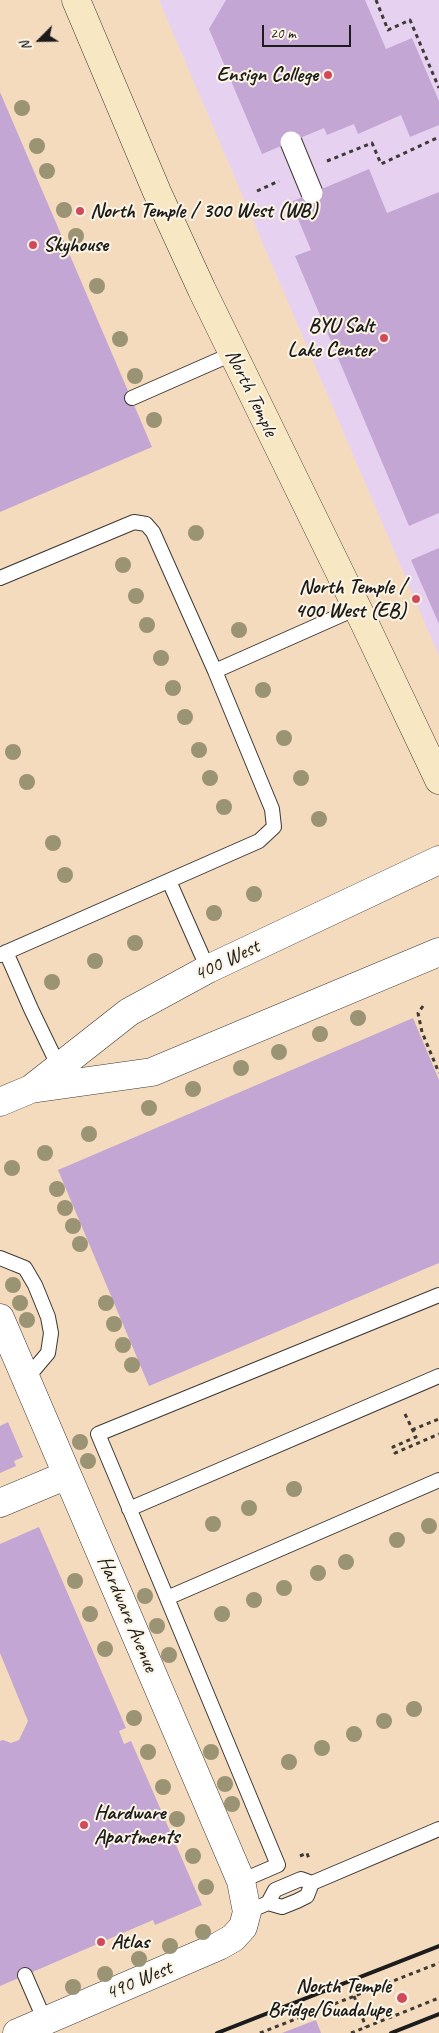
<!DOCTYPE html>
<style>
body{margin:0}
#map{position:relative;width:439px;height:2033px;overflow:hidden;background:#f5dbbe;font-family:Caveat,sans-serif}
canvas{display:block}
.north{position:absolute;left:15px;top:15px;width:50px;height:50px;-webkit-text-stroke:4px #fcf5e5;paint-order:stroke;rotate:247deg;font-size:14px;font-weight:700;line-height:20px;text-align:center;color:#1c1c1c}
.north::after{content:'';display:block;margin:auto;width:18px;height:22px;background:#1c1c1c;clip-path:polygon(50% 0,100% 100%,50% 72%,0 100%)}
.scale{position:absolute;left:262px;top:25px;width:89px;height:22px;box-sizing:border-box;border:2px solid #1c1c1c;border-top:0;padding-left:6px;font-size:15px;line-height:18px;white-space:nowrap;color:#1c1c1c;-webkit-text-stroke:4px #fcf5e5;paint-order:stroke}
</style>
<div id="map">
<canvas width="439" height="2033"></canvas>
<div class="north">N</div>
<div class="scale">20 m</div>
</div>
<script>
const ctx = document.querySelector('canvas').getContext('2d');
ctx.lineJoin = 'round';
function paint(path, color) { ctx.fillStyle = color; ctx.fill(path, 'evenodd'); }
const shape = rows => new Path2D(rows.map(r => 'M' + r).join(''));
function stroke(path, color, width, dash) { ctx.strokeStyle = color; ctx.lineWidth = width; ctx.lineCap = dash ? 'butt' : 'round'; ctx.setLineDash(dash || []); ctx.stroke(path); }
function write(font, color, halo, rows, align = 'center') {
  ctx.font = font + ' Caveat,sans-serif'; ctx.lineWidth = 4; ctx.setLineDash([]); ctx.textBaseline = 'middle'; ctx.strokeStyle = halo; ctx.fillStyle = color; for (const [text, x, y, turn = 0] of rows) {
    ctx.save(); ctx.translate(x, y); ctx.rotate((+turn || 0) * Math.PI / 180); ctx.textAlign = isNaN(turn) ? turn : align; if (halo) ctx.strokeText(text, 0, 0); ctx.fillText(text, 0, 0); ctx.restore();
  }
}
paint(shape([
 [159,0,439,0,439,656]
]), '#e6d2f0');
paint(shape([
 [226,0,365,0,386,49,412,38,439,101,439,125,410,137,401,115,358,134,354,124,327,135,324,128,262,154,209,29],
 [0,92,152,447,0,512],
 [369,169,387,213,439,192,439,513,409,526,295,256,311,250,291,202],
 [439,548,439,624,411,560],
 [413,1018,439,1080,439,1263,149,1386,58,1170],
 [8,1422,23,1457,14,1461,16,1466,0,1473,0,1426],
 [39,1527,126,1728,119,1731,124,1744,131,1741,202,1905,155,1925,153,1920,0,1986,0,1741,3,1740,11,1743,19,1740,28,1721,0,1653,0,1544],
 [316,2020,321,2033,282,2033]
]), '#c3a6d3');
const service = shape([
 [132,398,232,354],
 [0,578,134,522,146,524,153,532,215,671,272,809,274,827,259,841,0,955],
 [215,671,357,608],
 [169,881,208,969],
 [6,952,31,1009,59,1067],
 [0,1258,25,1268,35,1285,48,1317,51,1333,48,1353,26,1379],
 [129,1509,439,1376],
 [167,1598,98,1434,439,1295],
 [241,1881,278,1865,167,1598,439,1480],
 [268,1903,282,1907,297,1901,307,1896,312,1883],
 [247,1912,268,1903,275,1890,301,1879,312,1883,439,1829],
 [25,1975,45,2021]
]);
const minor = shape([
 [0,1318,241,1881,247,1912,243,1927,233,1938,219,1946,17,2033],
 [0,1503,67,1475]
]);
const tertiary = shape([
 [31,1089,152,1072,439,952],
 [0,1102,31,1089,129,1012,208,969,439,860]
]);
const secondary = shape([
 [76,0,157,192,202,290,363,620,439,780]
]);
stroke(service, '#3d3934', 16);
stroke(minor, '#3d3934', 29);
stroke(tertiary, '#3d3934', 29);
stroke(secondary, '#3d3934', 29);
stroke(shape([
 [376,0,388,30,410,20,439,88],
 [327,161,372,143,381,164,439,137],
 [257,191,279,181],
 [423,1006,418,1013,422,1032,439,1073],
 [405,1414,416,1437,393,1447,395,1453,439,1434],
 [412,1430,439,1419],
 [300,1856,307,1853,309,1859],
 [354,1996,366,2027],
 [260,2033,439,1963],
 [351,2033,439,1998]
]), '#3d3934', 3, [4, 4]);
stroke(service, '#fff', 14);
stroke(minor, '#fff', 28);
stroke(tertiary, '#fff', 28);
stroke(secondary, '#f7e8c3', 28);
stroke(shape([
 [217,2033,439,1946],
 [391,2033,439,2014]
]), '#1c1c1c', 4);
const pedestrianBridge = shape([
 [291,142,312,193]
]);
stroke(pedestrianBridge, '#3d3934', 23, []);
stroke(pedestrianBridge, '#fff', 21);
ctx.fillStyle = '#9a9374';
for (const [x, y] of [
 [22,108],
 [37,146],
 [47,171],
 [64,210],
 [76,236],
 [97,286],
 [120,339],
 [135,376],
 [154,420],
 [196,533],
 [123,565],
 [136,596],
 [147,625],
 [239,630],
 [161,658],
 [173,688],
 [263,690],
 [185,717],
 [284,738],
 [199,750],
 [13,752],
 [210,778],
 [301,778],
 [27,782],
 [224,807],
 [319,819],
 [53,843],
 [65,875],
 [254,894],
 [214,913],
 [135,943],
 [95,961],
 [52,982],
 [358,1018],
 [320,1034],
 [279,1052],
 [241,1068],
 [193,1089],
 [149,1108],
 [89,1134],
 [45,1153],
 [12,1168],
 [57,1189],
 [65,1208],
 [73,1226],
 [80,1244],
 [13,1285],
 [20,1303],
 [106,1303],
 [27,1320],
 [114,1324],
 [123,1345],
 [132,1365],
 [80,1442],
 [88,1461],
 [294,1489],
 [249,1508],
 [213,1524],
 [429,1526],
 [397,1540],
 [346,1562],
 [318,1573],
 [75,1581],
 [284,1588],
 [145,1596],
 [254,1600],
 [90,1614],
 [222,1614],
 [157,1626],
 [105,1649],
 [169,1655],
 [414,1709],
 [134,1718],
 [384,1721],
 [354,1734],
 [322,1748],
 [148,1752],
 [211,1752],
 [289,1762],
 [225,1784],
 [163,1787],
 [232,1804],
 [177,1819],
 [193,1856],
 [206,1887],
 [203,1932],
 [170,1946],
 [139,1959],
 [105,1974],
 [73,1987]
]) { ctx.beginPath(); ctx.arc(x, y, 8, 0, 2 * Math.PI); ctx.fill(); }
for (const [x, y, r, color] of [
 [328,75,5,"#d1495b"],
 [80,211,5,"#d1495b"],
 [33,245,5,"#d1495b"],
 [384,338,5,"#d1495b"],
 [416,599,5,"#d1495b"],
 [84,1825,5,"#d1495b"],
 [101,1942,5,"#d1495b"],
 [402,1998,6,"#d1495b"]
]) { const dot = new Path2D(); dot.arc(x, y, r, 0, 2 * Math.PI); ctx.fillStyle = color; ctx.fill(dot); stroke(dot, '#fcf5e5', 2); }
write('bold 21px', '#1c1c1c', '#fcf5e5', [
 ["Ensign College",318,75],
 ["North Temple / 300 West (WB)",90,211,"left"],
 ["Skyhouse",43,245,"left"],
 ["BYU Salt",374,326],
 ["Lake Center",374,350],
 ["North Temple /",406,587],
 ["400 West (EB)",406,611],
 ["Hardware",94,1813,"left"],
 ["Apartments",94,1837,"left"],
 ["Atlas",111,1942,"left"],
 ["North Temple",391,1986],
 ["Bridge/Guadalupe",391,2010]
], 'right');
write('21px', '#1c1c1c', '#fcf5e5', [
 ["North Temple",251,393,64],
 ["400 West",227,961,-26],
 ["Hardware Avenue",127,1614,67],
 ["490 West",139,1981,-23]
]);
</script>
